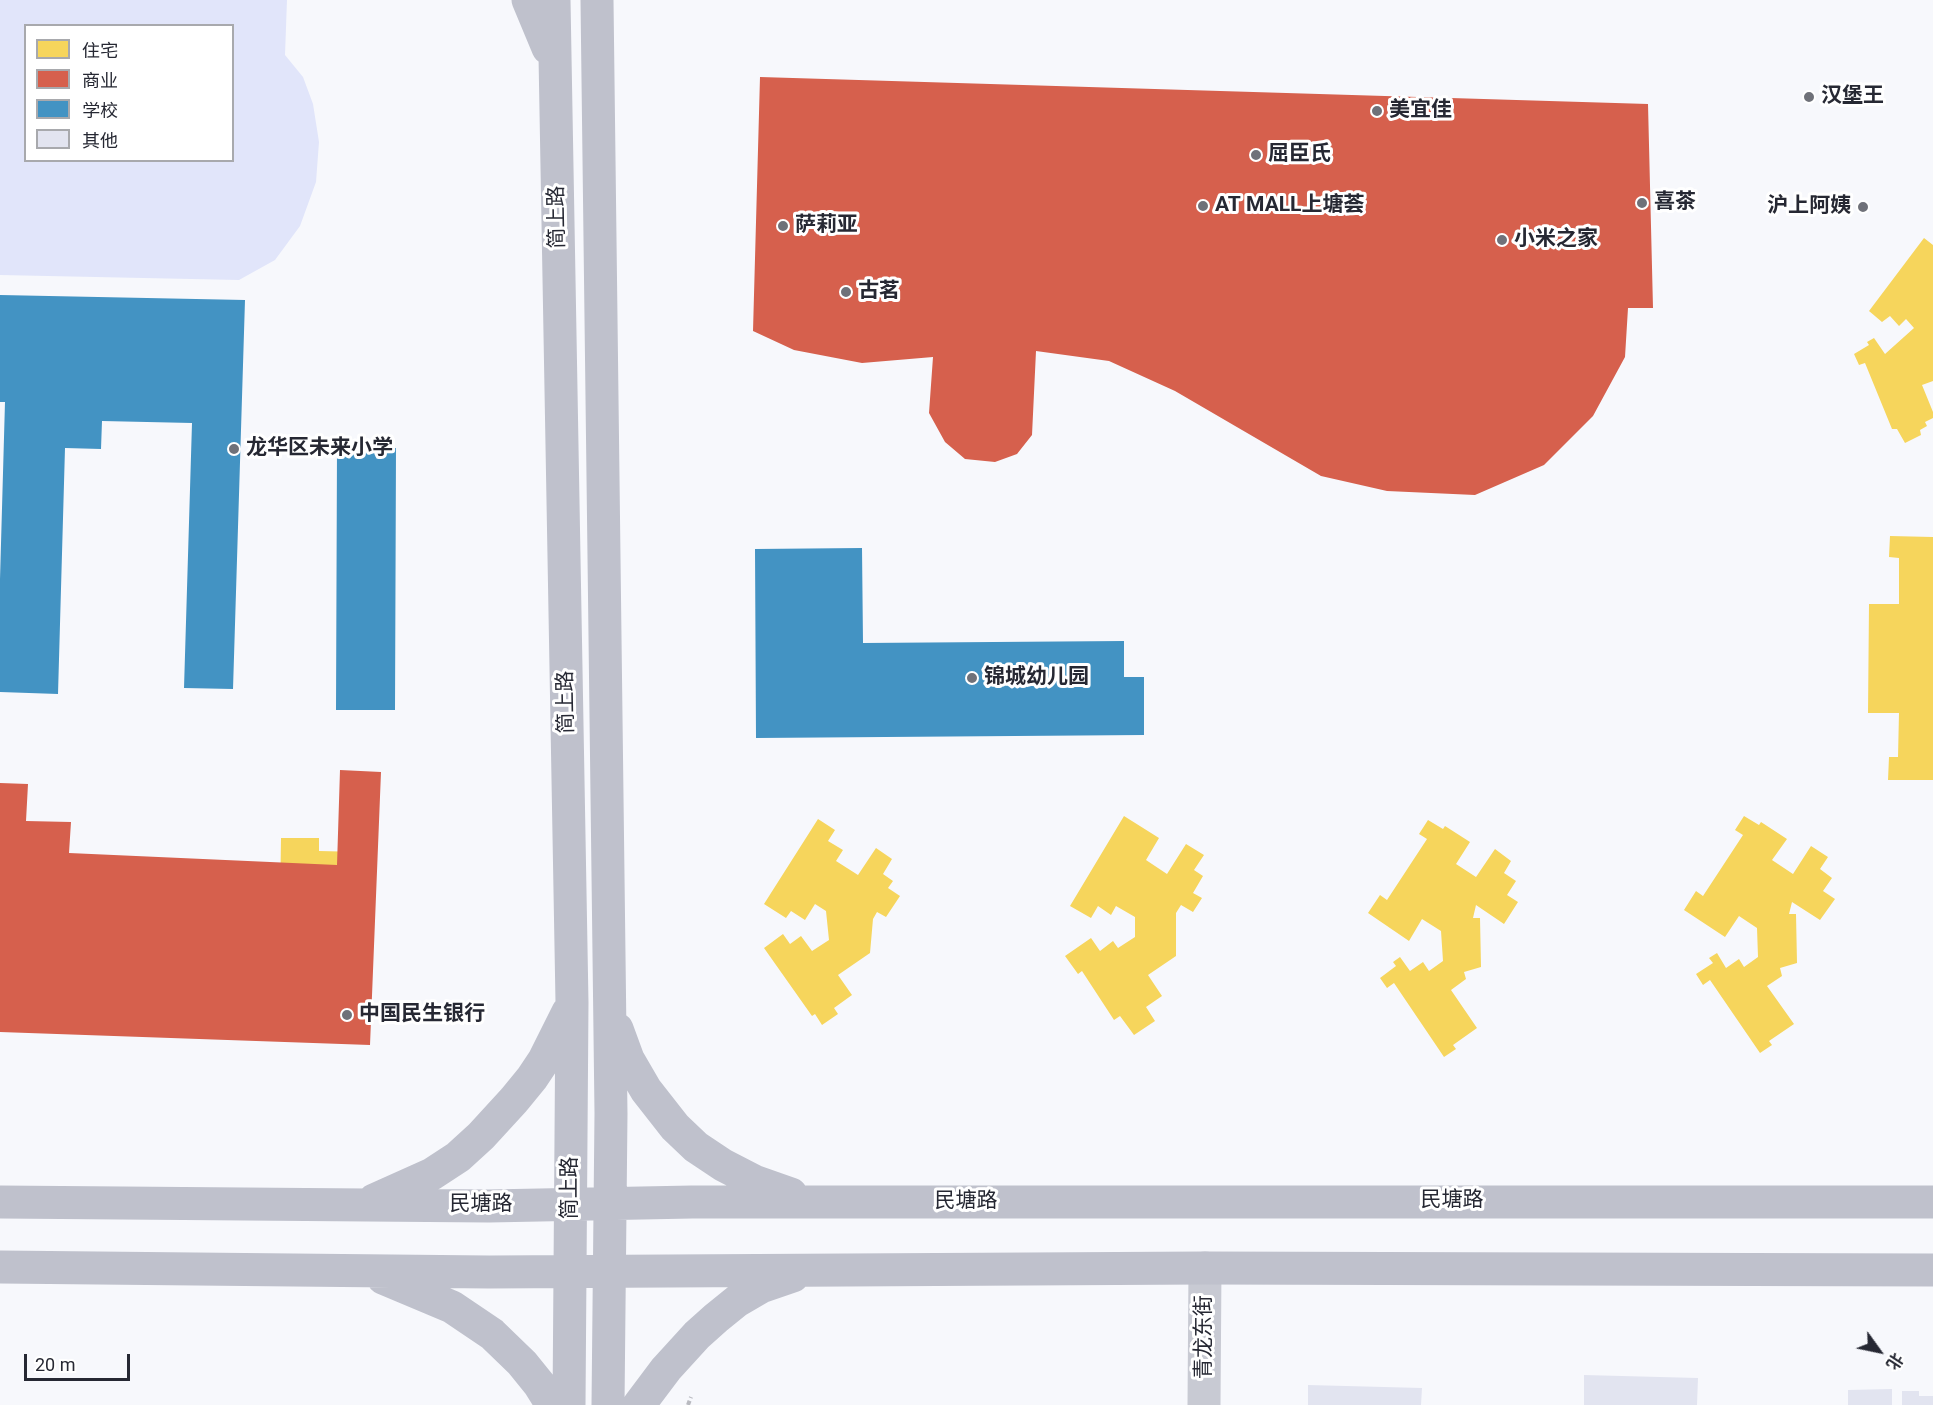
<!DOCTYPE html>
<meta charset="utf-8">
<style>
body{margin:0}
#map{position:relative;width:1933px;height:1405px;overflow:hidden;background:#f7f8fc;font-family:Roboto,"Noto Sans SC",sans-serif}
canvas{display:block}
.legend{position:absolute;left:24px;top:24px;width:210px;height:138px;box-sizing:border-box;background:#fff;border:2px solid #a8a9ad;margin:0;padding:8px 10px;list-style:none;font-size:18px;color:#262833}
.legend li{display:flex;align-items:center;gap:12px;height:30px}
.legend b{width:30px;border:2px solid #a8a9ad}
.north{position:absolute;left:1849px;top:1321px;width:60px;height:60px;-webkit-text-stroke:4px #fff;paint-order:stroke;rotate:123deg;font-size:16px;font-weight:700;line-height:24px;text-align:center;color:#262833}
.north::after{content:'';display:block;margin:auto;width:21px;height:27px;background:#262833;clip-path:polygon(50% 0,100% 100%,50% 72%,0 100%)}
.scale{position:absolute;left:24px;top:1354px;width:106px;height:27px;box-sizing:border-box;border:3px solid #262833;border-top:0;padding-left:8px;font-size:18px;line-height:21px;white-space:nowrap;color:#262833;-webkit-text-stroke:4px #fff;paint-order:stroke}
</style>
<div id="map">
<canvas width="1933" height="1405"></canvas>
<ul class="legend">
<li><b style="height:16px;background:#f6d55c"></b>住宅</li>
<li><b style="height:16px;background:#d6604d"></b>商业</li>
<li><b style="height:16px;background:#4393c3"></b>学校</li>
<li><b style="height:16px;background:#e2e4f0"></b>其他</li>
</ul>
<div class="north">北</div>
<div class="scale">20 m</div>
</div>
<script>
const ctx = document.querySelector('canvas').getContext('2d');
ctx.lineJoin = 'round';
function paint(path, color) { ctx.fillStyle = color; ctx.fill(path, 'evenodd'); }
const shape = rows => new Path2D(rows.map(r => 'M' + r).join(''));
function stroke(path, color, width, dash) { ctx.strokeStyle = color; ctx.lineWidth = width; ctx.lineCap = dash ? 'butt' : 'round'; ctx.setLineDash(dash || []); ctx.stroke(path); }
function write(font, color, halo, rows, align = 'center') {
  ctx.font = font + ' Roboto,"Noto Sans SC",sans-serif'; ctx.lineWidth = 6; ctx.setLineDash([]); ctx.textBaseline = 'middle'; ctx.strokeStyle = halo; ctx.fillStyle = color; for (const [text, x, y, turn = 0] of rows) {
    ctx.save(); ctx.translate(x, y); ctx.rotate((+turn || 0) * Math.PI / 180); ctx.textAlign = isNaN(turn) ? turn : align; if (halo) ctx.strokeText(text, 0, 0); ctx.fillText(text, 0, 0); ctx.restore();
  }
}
paint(shape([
 [0,0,287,0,285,55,303,77,313,104,319,142,316,182,300,226,275,260,239,280,0,275],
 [26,26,232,26,232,160,26,160]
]), '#e1e5fa');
paint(shape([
 [812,110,1153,115,1150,253,809,247],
 [1290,125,1632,131,1628,268,1287,263],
 [1924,238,1933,245,1933,381,1922,385,1933,412,1933,418,1925,422,1927,426,1920,430,1921,435,1905,443,1897,429,1892,429,1865,363,1859,365,1854,354,1869,345,1867,342,1874,338,1885,354,1914,328,1906,319,1899,326,1890,316,1882,322,1869,311],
 [1890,536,1933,537,1933,780,1888,780,1889,757,1898,757,1899,713,1868,713,1869,604,1899,604,1899,558,1889,557],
 [1124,816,1159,838,1146,860,1167,874,1186,844,1204,855,1194,870,1203,876,1193,893,1202,898,1193,912,1181,905,1176,913,1176,956,1148,975,1162,996,1146,1007,1155,1021,1134,1035,1120,1016,1114,1020,1082,971,1078,974,1065,956,1091,938,1100,951,1113,941,1118,948,1135,937,1135,917,1116,906,1111,915,1098,906,1091,918,1070,906],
 [1744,816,1759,825,1761,822,1787,839,1772,860,1793,874,1811,846,1828,857,1820,869,1832,878,1823,891,1835,899,1820,920,1792,902,1789,914,1796,914,1797,963,1780,968,1782,976,1767,986,1794,1024,1769,1041,1772,1045,1760,1053,1710,980,1703,985,1696,974,1713,963,1709,958,1717,953,1726,968,1739,959,1744,967,1758,957,1757,928,1739,916,1725,937,1684,910,1696,891,1703,896,1743,835,1735,830],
 [818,819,835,830,828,841,843,850,836,861,858,875,876,848,892,859,883,874,893,881,888,888,900,896,886,917,877,912,873,919,870,953,838,975,852,995,834,1008,838,1014,822,1025,815,1014,812,1016,764,948,783,934,790,944,801,936,812,951,829,940,826,911,815,904,805,920,791,911,786,918,764,904],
 [0,820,18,821,18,834,61,834,59,985,15,984,15,1016,0,1016],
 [1428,820,1443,829,1445,826,1470,842,1456,864,1476,877,1495,849,1511,861,1504,873,1516,881,1507,895,1518,902,1504,924,1476,905,1473,918,1480,918,1481,967,1464,972,1466,979,1451,990,1477,1028,1453,1045,1456,1049,1444,1057,1394,983,1387,988,1380,978,1396,966,1393,962,1400,957,1410,971,1423,962,1429,971,1443,961,1441,931,1422,919,1409,941,1368,913,1380,895,1387,900,1427,839,1419,834],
 [281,838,319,838,319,851,362,852,360,1003,316,1002,316,1034,278,1033]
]), '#f6d55c');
paint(shape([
 [760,77,1648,104,1653,308,1628,308,1625,357,1593,416,1544,465,1475,495,1387,491,1321,476,1175,391,1109,361,1036,351,1032,435,1017,454,995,462,965,459,945,442,929,413,933,357,862,363,794,350,753,331],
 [340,770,381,772,370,1045,0,1032,0,783,28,784,26,821,71,822,69,853,337,865]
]), '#d6604d');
paint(shape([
 [0,295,245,300,233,689,184,688,192,423,102,421,101,449,65,448,58,694,0,692,0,579,5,402,0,402],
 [337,448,396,448,395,710,336,710],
 [862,548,863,643,1124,641,1124,677,1144,677,1144,735,756,738,755,549]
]), '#4393c3');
paint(shape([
 [1584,1375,1698,1378,1697,1405,1584,1405],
 [1308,1385,1422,1388,1421,1405,1308,1405],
 [1892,1389,1892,1405,1848,1405,1848,1390],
 [1902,1391,1919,1391,1919,1396,1933,1396,1933,1405,1902,1405]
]), '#e2e4f0');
stroke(shape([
 [688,1405,691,1397]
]), '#b9bac0', 4, [4.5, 3]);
stroke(shape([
 [1204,1405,1205,1268]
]), '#c8cad3', 33);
stroke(shape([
 [528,0,548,48],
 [554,0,572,1002,569,1405],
 [597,0,611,1113,608,1405],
 [617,1029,628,1059,646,1090,675,1127,696,1147,723,1165,754,1181,791,1194],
 [374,1200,432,1174,458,1157,481,1136,514,1100,532,1078,544,1060,568,1012],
 [0,1202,489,1206,692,1202,1933,1202],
 [0,1267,489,1272,1205,1268,1933,1270],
 [383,1278,452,1307,492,1334,522,1363,539,1384,552,1405],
 [639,1405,666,1369,697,1335,716,1318,737,1301,761,1287,793,1276]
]), '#bfc1cc', 33);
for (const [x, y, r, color] of [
 [1809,97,6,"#6f7179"],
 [1377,111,6,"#6f7179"],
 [1256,155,6,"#6f7179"],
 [1642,203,6,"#6f7179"],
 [1203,206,6,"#6f7179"],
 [1863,207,6,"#6f7179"],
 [783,226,6,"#6f7179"],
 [1502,240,6,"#6f7179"],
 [846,292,6,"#6f7179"],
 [234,449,6,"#6f7179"],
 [972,678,6,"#6f7179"],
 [347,1015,6,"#6f7179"]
]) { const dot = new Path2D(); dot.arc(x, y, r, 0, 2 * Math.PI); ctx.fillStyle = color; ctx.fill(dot); stroke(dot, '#fff', 2); }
write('bold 21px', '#262833', '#fff', [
 ["汉堡王",1821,97],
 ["美宜佳",1389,111],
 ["屈臣氏",1268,155],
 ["喜茶",1654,203],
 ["AT MALL上塘荟",1215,206],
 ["沪上阿姨",1851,207,"right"],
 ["萨莉亚",795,226],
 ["小米之家",1514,240],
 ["古茗",858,292],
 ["龙华区未来小学",246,449],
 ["锦城幼儿园",984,678],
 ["中国民生银行",359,1015]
], 'left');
write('21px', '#262833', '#fff', [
 ["简上路",558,217,-91],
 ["简上路",567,702,-91],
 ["简上路",571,1188,-90],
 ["民塘路",1452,1201],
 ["民塘路",966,1202],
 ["民塘路",481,1205],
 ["青龙东街",1205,1337,-90]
]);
</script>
